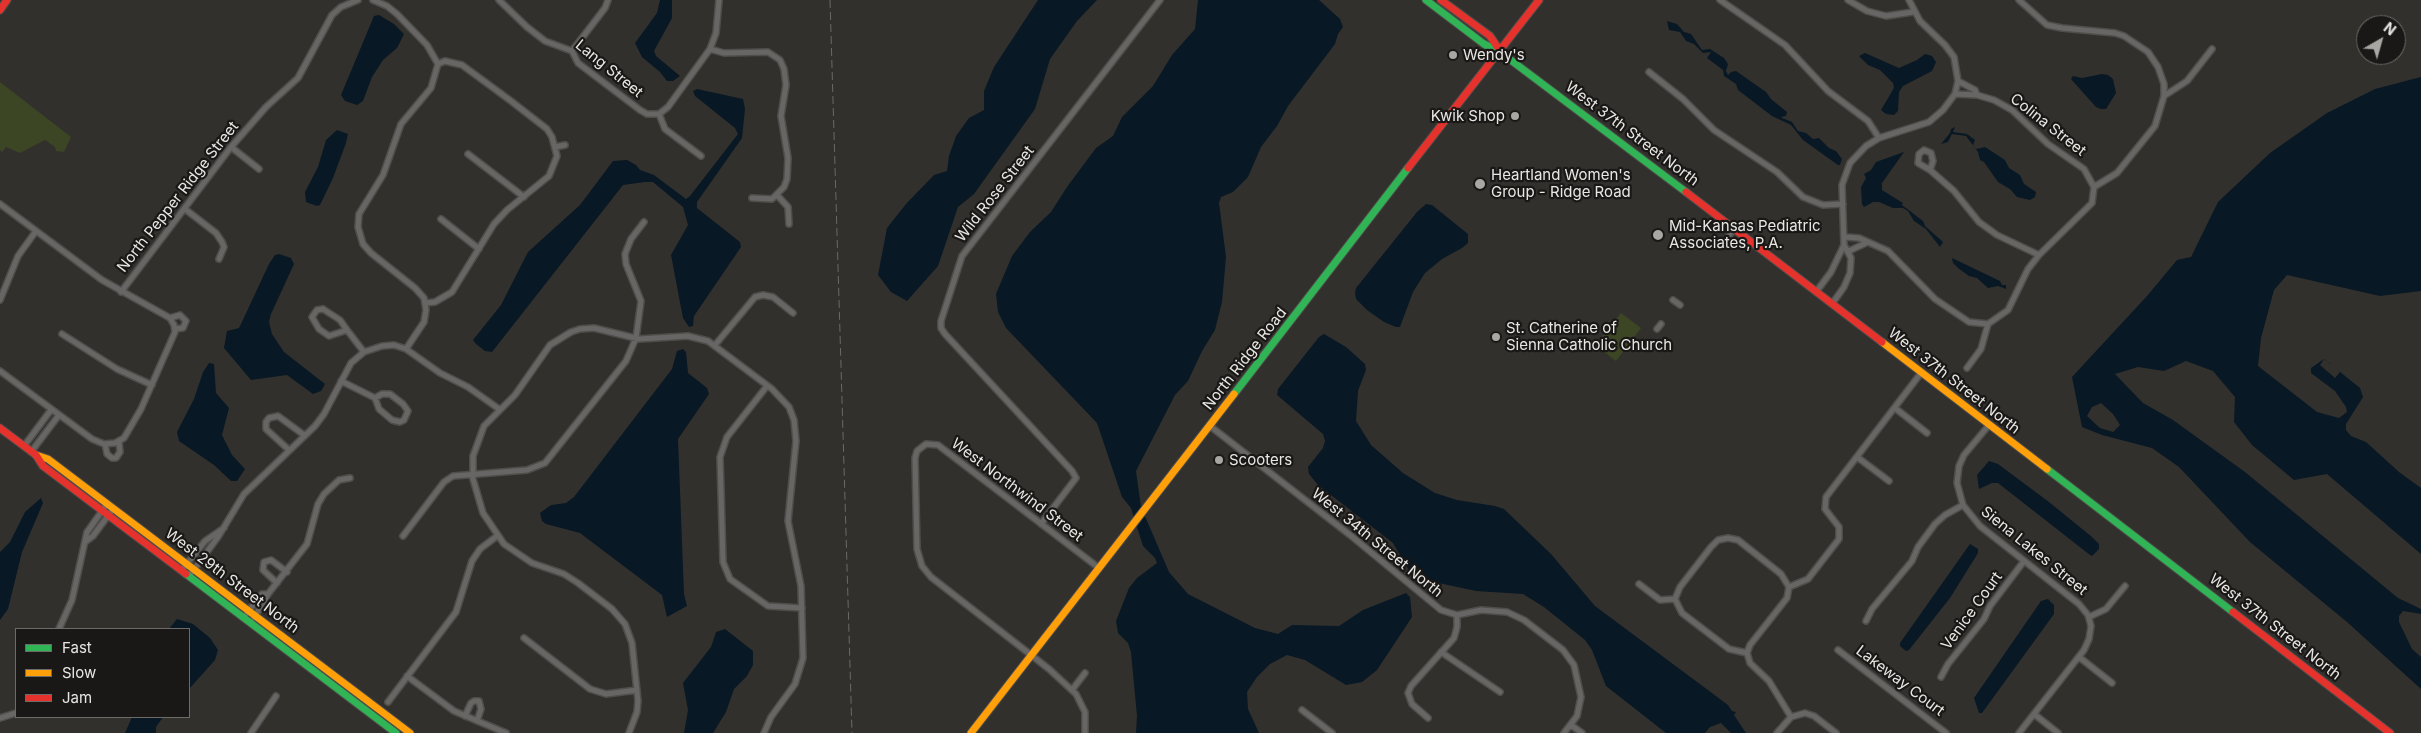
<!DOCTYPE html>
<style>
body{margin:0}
#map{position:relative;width:2421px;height:733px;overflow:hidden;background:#32302d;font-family:Inter,sans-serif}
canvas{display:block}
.legend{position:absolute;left:15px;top:628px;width:175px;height:90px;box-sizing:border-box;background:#1a1816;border:1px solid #6d6b68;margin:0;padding:6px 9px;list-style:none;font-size:15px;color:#e9e7e4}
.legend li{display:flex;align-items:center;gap:10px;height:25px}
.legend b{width:25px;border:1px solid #6d6b68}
.north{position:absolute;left:2356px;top:15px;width:50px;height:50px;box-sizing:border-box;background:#1a1816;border:1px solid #6d6b68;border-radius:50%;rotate:38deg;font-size:14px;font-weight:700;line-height:20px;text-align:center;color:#e9e7e4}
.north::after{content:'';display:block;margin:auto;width:18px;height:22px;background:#a9a7a4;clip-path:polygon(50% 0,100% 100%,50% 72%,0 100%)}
</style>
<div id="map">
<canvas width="2421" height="733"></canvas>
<ul class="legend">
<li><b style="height:6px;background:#30b455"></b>Fast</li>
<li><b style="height:6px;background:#ff9f0a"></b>Slow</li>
<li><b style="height:6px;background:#e5322d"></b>Jam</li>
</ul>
<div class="north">N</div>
</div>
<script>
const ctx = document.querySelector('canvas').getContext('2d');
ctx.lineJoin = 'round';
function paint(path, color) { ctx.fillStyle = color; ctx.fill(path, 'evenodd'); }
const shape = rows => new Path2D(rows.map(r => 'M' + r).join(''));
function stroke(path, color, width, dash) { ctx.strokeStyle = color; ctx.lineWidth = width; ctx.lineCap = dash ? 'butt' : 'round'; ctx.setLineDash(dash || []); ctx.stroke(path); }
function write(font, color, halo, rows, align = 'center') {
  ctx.font = font + ' Inter,sans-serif'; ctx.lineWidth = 4.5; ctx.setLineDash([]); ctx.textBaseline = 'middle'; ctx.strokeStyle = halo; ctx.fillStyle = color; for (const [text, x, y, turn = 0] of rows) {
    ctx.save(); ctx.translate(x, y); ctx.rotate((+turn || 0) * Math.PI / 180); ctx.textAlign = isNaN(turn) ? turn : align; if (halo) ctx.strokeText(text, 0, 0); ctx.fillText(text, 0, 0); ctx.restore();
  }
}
paint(shape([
 [0,82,71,137,64,152,56,151,55,147,45,140,20,153,6,147,2,152,0,150],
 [1621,313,1641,328,1616,361,1595,345]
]), '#3c4624');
paint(shape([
 [660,0,672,0,672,18,654,51,656,56,680,76,673,81,667,81,660,72,642,57,635,43,657,13],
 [1038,0,1097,0,1077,21,1050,59,1035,109,974,194,958,207,938,266,907,301,891,292,878,275,887,228,906,204,934,175,947,171,949,156,956,136,969,118,984,110,984,91,994,67],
 [1198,0,1319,0,1340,19,1343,27,1338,34,1335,44,1288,106,1277,126,1261,147,1248,177,1233,192,1221,197,1219,203,1226,257,1222,302,1215,330,1202,351,1188,381,1175,395,1136,471,1141,507,1169,572,1188,594,1255,628,1278,634,1292,625,1339,626,1363,610,1406,593,1410,597,1412,617,1377,670,1362,682,1346,685,1305,660,1287,655,1270,664,1257,677,1247,692,1248,709,1259,733,1136,733,1137,716,1131,652,1128,643,1118,633,1116,621,1129,588,1137,578,1157,563,1155,558,1143,546,1131,508,1122,497,1097,423,1006,328,998,312,996,294,1012,256,1030,232,1051,212,1067,187,1096,148,1113,136,1122,117,1153,86,1172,55,1195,29],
 [379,15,394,24,404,34,397,48,383,60,372,77,363,101,357,105,345,101,341,95,374,16],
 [1667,21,1677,24,1684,32,1691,34,1702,50,1710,49,1724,58,1728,64,1726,71,1728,75,1731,72,1736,71,1766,92,1771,99,1787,112,1786,116,1781,117,1782,118,1792,122,1798,131,1806,133,1813,139,1819,138,1829,148,1836,151,1842,159,1840,165,1838,165,1803,140,1791,125,1772,116,1738,90,1736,84,1724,76,1723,70,1707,58,1711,52,1703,53,1694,44,1686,41,1680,32,1669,30],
 [1865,53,1899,68,1917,60,1925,54,1932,56,1936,62,1932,71,1903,86,1899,92,1898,111,1894,115,1886,114,1881,110,1894,88,1893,83,1880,70,1868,65,1859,56],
 [2102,74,2108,75,2113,79,2116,93,2106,109,2101,109,2096,107,2071,79,2073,76,2082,78],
 [2421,77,2421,291,2380,296,2287,275,2274,290,2261,338,2258,366,2317,412,2339,418,2347,412,2346,407,2335,391,2311,373,2311,368,2324,359,2360,388,2363,397,2346,424,2346,430,2351,436,2366,442,2399,472,2421,488,2421,554,2327,474,2294,480,2252,445,2234,422,2235,397,2213,371,2186,361,2164,371,2138,367,2115,374,2143,403,2173,420,2245,472,2398,598,2421,609,2421,614,2403,611,2399,616,2399,622,2412,649,2421,657,2421,689,2347,622,2250,542,2179,467,2152,448,2102,435,2082,427,2072,377,2147,296,2177,260,2191,257,2218,202,2270,153,2327,113,2375,89],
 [2101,403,2113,414,2120,425,2113,432,2100,428,2087,416,2092,407],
 [697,89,743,99,745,109,742,138,697,202,697,208,740,242,741,247,694,316,693,326,689,327,683,318,671,255,688,225,683,207,653,182,645,182,623,185,492,352,485,351,476,344,473,340,501,305,528,252,580,205,613,161,627,160,636,165,640,170,654,175,686,199,690,196,738,134,735,128,695,96,693,91],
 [1955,127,1953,132,1967,134,1975,140,1973,145,1976,149,1985,147,2005,160,2009,168,2020,175,2024,184,2036,192,2035,197,2030,200,2017,197,2010,189,1998,182,1984,162,1980,160,1978,152,1966,136,1952,134,1948,142,1941,144,1950,133,1951,129],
 [337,130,348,134,346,143,333,178,320,205,317,206,306,202,305,192,318,167,326,140],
 [1904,152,1882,183,1882,190,1903,203,1902,205,1923,221,1925,226,1943,242,1940,247,1926,229,1914,221,1908,211,1903,208,1893,208,1879,202,1873,202,1864,207,1862,204,1861,187,1866,178,1864,174,1871,170,1876,162],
 [1426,204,1432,205,1468,234,1468,243,1462,248,1442,259,1425,273,1413,292,1400,327,1396,327,1384,322,1367,310,1356,299,1355,293,1356,288,1417,212],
 [279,254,291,258,294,264,271,314,269,322,272,334,284,352,325,384,321,391,313,394,287,375,251,380,224,348,227,331,239,328,241,324,269,264,275,255],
 [1952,258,2000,281,2002,285,2006,285,2006,289,1998,286,1988,288,1977,278,1969,276,1958,268,1953,263],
 [1324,334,1346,347,1365,364,1366,370,1358,391,1356,421,1371,445,1403,473,1435,493,1457,500,1495,506,1504,509,1551,554,1595,606,1728,705,1732,711,1736,712,1734,715,1746,733,1731,733,1721,723,1710,727,1705,733,1666,733,1606,686,1592,650,1585,640,1544,607,1523,594,1476,591,1434,582,1425,585,1414,579,1393,543,1318,485,1309,474,1308,467,1323,448,1325,441,1323,434,1277,395,1278,389,1319,337],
 [683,349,686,352,688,373,707,388,709,394,678,439,684,594,687,606,667,617,662,595,580,533,546,524,542,521,540,513,551,505,566,503,574,497,672,369,677,351],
 [209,363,214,364,216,393,229,408,222,435,232,455,245,469,237,481,231,481,214,465,179,441,177,432,194,399,203,372],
 [1989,461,1998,464,2049,502,2092,537,2099,544,2099,549,2092,556,2090,555,1998,483,1992,483,1979,489,1977,475],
 [41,498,43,503,22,552,8,609,0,620,0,552,10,542,25,512],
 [1970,544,1978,549,1978,553,1950,598,1909,650,1906,651,1900,646,1900,643],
 [2048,599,2054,605,2054,614,1982,713,1979,713,1974,698,2041,601],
 [177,619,193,624,210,638,218,650,215,660,189,689,189,629,169,629],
 [725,629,753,651,753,665,747,676,734,689,726,712,713,733,684,733,688,710,683,683,711,647,716,632],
 [132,717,163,717,156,727,156,733,125,733]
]), '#081824');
paint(shape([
 [2324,359,2330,364,2333,362,2332,364,2340,372,2335,378,2320,365]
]), '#32302d');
const street = shape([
 [373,0,387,6,397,14,427,45,438,64],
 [499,0,527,27,545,41,572,51,578,63,640,110,647,114,659,114],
 [1720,0,1785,45,1828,91,1868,121,1879,138],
 [1848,0,1867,11,1886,16,1913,12],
 [2019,0,2047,25,2062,28,2115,33,2124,36,2148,52,2158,67,2164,84,2164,96,2155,126,2117,173,2094,187],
 [710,49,724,53,768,52,780,60,784,69,786,85,781,116,788,158,787,179,784,187,772,199,752,198],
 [572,51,605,8,608,0],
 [1649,72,1683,99,1714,130,1777,172,1803,197,1823,205,1843,204],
 [1955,94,1977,95,1975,90,1958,81],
 [2164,96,2187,81,2212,49],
 [659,114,668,107,710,49,716,33,719,0],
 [659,114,665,129,701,156],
 [231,147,259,169],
 [555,147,565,145],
 [468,154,524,197],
 [1930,170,1918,163,1919,154,1924,150,1931,153,1933,161,1930,170,1954,191,1979,222,1997,235,2039,255],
 [777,195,788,207,789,224],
 [0,204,102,280,170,318,174,325,175,332,141,409,124,438,115,443,104,444,92,439,0,371],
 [185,209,216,233,222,242,224,247,219,259],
 [441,219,479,249],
 [1729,236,1734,228],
 [1845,237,1859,238,1888,251,1935,299,1969,322,1988,324,2008,310,2028,269,2039,255,2092,203,2094,187,2084,169,2048,144,2012,110,1994,100,1977,95],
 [1849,251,1866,243],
 [121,292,231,147,266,107,298,78,332,15,341,7,358,0],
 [1816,292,1831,272,1844,245,1842,185,1850,163,1866,146,1879,138,1929,122,1943,110,1955,94,1958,81,1954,57,1945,45,1920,21,1909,0],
 [0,300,18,256,36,231],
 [1673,300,1680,305],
 [426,303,435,302,452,292,494,224,507,210,549,176,557,156,552,137,547,129,511,101,462,65,445,61,438,64],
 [1832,304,1844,287,1850,273,1851,258,1844,245],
 [323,309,340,320,347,330,329,336,319,329,312,317,317,310,323,309],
 [170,318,180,315,186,321,183,328,175,329],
 [1657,329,1661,324],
 [347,330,364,352],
 [62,334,117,369,152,385],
 [715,345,755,297,763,295,773,297,793,313],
 [406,349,424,322,426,310,424,298,415,288,371,253,363,244,358,227,359,214,383,175,401,124,431,88,438,64],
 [1967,368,1981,349,1988,324],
 [341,381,375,398],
 [767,386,727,437,720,457,723,562,730,579,768,606,802,608],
 [382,394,390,394,403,404,408,411,404,420,400,422,392,420,379,409,375,398,382,394],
 [1895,408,1927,433],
 [1989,425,1964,455,1959,466,1957,483,1963,505,1980,526,2079,604,2088,615,2091,626,2089,639,2084,650,2019,733],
 [1210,426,1350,535,1441,610,1457,615,1481,610,1507,612,1524,620,1563,650,1574,665,1581,697,1577,716,1564,733],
 [105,444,107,454,112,458,116,458,120,452,119,442],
 [24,446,51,410],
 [289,450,266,429,266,422,269,418,278,416,304,435],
 [31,452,59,415],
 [1857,457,1889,481],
 [1041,524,1076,478,1072,471,945,334,941,328,941,321,962,256,1160,0],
 [403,536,444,482,453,476,527,470,545,463,626,361,636,338,641,301,626,264,625,254,631,239,644,222],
 [85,542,93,536,113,509],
 [182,570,205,541,224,528],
 [190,575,218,537,244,494,315,426,324,414,351,363,364,352,382,346,394,345,406,349,440,373,468,387,499,409],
 [277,583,263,570,264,562,271,560,287,572],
 [1639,584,1660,600,1675,599,1680,587,1711,547,1718,540,1728,538,1738,540,1781,574,1789,587],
 [1675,599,1682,613,1729,649,1747,653,1750,663,1769,681,1791,717],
 [244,617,257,600,262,594,268,594],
 [2089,617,2106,609,2125,586],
 [254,618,268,594,307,544,318,504,324,494,339,480,350,478],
 [1866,621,1872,609,1912,561,1918,547,1935,524,1945,515,1963,505],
 [59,629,72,600,87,532,107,504],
 [524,638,590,689,606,694,637,690],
 [1838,650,1946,733],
 [1441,652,1500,692],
 [1747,653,1750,645,1787,598,1789,587,1808,579,1839,539,1839,527,1825,509,1826,497,1921,373],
 [2079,657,2112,683],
 [407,676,454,711,506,733],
 [1941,677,1948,664,1984,619,1990,606,2024,561],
 [1072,690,1085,673],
 [388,702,456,612,472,561,480,549,497,536],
 [1302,710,1332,733],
 [2034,714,2058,733],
 [465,716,471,703,474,701,479,701,481,709,477,721],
 [0,718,16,713],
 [1428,718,1412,704,1408,693,1411,686,1454,638,1457,627,1457,615],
 [1571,725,1582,733],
 [251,733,276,696],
 [629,733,637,712,638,701,632,643,625,624,612,609,578,583,564,574,532,563,504,544,483,513,473,479,473,456,484,426,515,395,550,345,571,332,580,329,594,328,639,339,688,336,708,341,772,389,789,407,794,420,796,441,788,521,801,586,803,658,795,684,771,717,764,733],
 [1085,733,1085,712,1076,694,1049,669,931,577,922,566,917,549,915,458,917,451,926,444,938,445,1099,568],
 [1777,733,1791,717,1805,713,1814,716,1836,733]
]);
const fast = shape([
 [1426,0,1484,44,1500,52,1686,192],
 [1234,394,1408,168],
 [2047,469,2233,612],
 [186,574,396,733]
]);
const slow = shape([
 [1882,342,2047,469],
 [36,455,48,459,410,733],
 [971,733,1234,394]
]);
const jam = shape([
 [1441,0,1490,36,1500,51],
 [0,10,7,0],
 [1408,168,1539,0],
 [1686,192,1882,342],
 [0,428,36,455,43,466,186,574],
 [2233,612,2390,733]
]);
stroke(street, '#4f4e4b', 8);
stroke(fast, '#4f4e4b', 9);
stroke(slow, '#4f4e4b', 9);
stroke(jam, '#4f4e4b', 9);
stroke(street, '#686664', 5);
stroke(fast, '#30b455', 7);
stroke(slow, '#ff9f0a', 7);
stroke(jam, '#e5322d', 7);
stroke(shape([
 [830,0,852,733]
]), '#6b6a68', 1, [8, 4]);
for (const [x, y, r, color] of [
 [1453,55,5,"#a9a7a4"],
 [1515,116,5,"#a9a7a4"],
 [1480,184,6,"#a9a7a4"],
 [1658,235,6,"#a9a7a4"],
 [1496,337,5,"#a9a7a4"],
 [1219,460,5,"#a9a7a4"]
]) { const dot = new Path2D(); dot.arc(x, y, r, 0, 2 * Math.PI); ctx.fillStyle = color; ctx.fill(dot); stroke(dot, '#1a1816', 2); }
write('15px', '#e9e7e4', '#1a1816', [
 ["Wendy's",1463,55],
 ["Kwik Shop",1505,116,"right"],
 ["Heartland Women's",1491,175],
 ["Group - Ridge Road",1491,192],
 ["Mid-Kansas Pediatric",1669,226],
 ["Associates, P.A.",1669,243],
 ["St. Catherine of",1506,328],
 ["Sienna Catholic Church",1506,345],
 ["Scooters",1229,460]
], 'left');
write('15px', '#e9e7e4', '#1a1816', [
 ["Lang Street",609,69,39],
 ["Colina Street",2048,125,38],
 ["West 37th Street North",1632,134,37],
 ["Wild Rose Street",995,194,-52],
 ["North Pepper Ridge Street",178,197,-52],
 ["North Ridge Road",1245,359,-52],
 ["West 37th Street North",1954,381,38],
 ["West Northwind Street",1017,490,37],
 ["West 34th Street North",1377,543,39],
 ["Siena Lakes Street",2034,551,39],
 ["West 29th Street North",232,581,37],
 ["Venice Court",1972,611,-54],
 ["West 37th Street North",2275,627,38],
 ["Lakeway Court",1900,681,37]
]);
</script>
